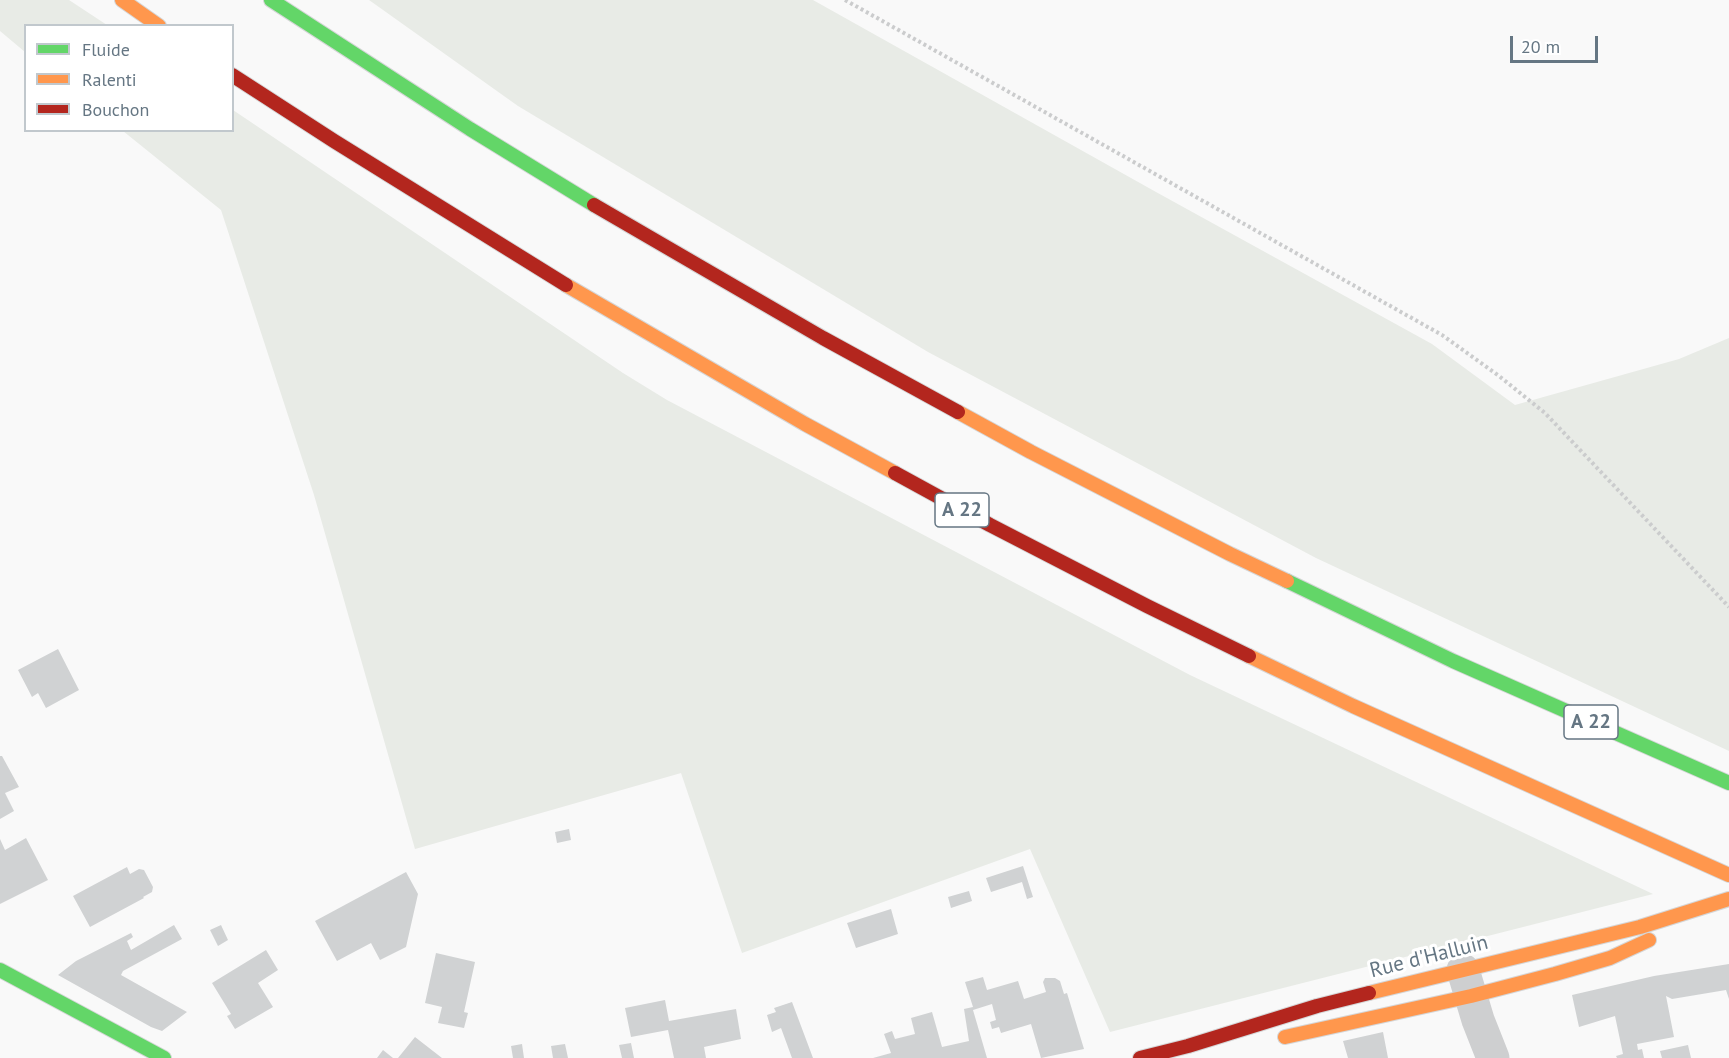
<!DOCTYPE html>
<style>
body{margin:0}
#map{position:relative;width:1729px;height:1058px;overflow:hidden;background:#f9f9f9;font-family:"PT Sans",sans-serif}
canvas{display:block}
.legend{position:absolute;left:24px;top:24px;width:210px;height:108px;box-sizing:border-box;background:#fff;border:2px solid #c1c8cd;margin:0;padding:8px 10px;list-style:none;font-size:18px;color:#657683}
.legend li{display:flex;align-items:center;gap:12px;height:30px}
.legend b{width:30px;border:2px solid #c1c8cd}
.scale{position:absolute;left:1510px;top:36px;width:88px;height:27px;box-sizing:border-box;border:3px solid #657683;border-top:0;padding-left:8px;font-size:18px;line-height:21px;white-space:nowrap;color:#657683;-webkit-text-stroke:4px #fff;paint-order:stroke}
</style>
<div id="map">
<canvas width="1729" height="1058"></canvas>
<ul class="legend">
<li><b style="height:8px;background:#63d668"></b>Fluide</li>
<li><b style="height:8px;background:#ff974d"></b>Ralenti</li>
<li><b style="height:8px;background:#b3261e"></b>Bouchon</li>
</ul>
<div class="scale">20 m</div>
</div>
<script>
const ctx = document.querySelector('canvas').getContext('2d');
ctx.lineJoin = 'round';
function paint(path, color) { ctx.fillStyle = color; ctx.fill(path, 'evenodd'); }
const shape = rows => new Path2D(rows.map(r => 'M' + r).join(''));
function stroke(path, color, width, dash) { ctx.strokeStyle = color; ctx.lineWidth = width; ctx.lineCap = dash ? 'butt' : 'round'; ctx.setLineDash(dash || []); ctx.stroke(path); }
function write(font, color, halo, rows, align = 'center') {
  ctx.font = font + ' "PT Sans",sans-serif'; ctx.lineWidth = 6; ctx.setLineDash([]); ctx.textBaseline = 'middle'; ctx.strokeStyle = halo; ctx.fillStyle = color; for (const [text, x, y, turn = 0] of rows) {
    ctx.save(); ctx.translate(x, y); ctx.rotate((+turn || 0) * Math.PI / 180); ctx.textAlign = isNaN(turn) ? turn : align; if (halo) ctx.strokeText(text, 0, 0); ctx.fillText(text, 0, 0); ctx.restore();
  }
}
paint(shape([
 [0,0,69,0,107,25,26,26,25,52,0,31],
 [369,0,813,0,1156,192,1432,344,1515,405,1679,359,1729,338,1729,751,1316,558,928,352,518,106],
 [233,110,623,373,667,400,1190,675,1653,894,1110,1032,1030,849,742,953,681,773,415,849,314,495,221,210,123,131,232,130]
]), '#e8ebe6');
paint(shape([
 [58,649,79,690,46,708,38,693,32,697,18,670],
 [0,756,2,756,19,787,5,793,14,811,0,819],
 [569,829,571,840,557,843,555,832],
 [26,838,48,880,0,904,0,839,5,850],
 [1023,866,1033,897,1027,899,1022,882,991,892,986,878],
 [127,867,130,874,139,869,144,870,153,887,152,892,143,897,144,898,90,927,73,896],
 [406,872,418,894,406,947,380,960,371,943,337,961,315,921],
 [969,891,972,901,951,908,948,897],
 [891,909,898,934,856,948,847,923],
 [174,925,182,939,123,971,121,975,187,1012,162,1031,151,1027,58,975,76,961,131,933,133,937,127,941,131,950],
 [221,925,228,940,218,946,210,930],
 [266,950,278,970,258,983,273,1007,235,1029,227,1016,231,1014,212,983],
 [436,953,475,962,464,1012,468,1013,464,1028,438,1023,442,1007,425,1003],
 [1729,964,1729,999,1726,990,1672,999,1666,996,1674,1037,1637,1044,1638,1050,1642,1049,1644,1058,1617,1058,1616,1056,1623,1054,1615,1016,1579,1027,1572,995,1654,976],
 [983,977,987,990,1018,981,1024,999,1046,992,1043,982,1045,978,1055,978,1060,981,1064,994,1067,993,1084,1049,1041,1058,1031,1024,1001,1033,999,1027,992,1029,990,1022,996,1020,992,1004,973,1010,987,1058,873,1058,891,1053,884,1034,892,1031,895,1039,915,1034,911,1018,932,1012,942,1047,969,1041,964,1009,973,1007,965,982],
 [665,1000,669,1021,736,1009,741,1039,704,1047,706,1058,674,1058,668,1030,631,1037,625,1008],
 [792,1002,813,1058,792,1058,781,1028,772,1032,767,1015,776,1012,774,1008],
 [1383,1032,1388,1058,1348,1058,1343,1041],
 [415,1037,442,1058,398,1058],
 [631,1043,634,1058,622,1058,619,1045],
 [522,1044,524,1058,513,1058,511,1046],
 [565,1044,568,1058,553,1058,551,1046],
 [1688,1045,1691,1058,1662,1058,1660,1051],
 [383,1050,393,1058,377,1058]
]), '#d0d2d3');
const fast = shape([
 [271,0,470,129,594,205],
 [1287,581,1453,661,1729,783],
 [0,970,164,1058]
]);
const slow = shape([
 [122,0,159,26],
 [566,285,805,424,895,473],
 [958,412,1031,452,1230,554,1287,581],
 [1249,656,1353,706,1729,875],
 [1369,993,1640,927,1729,899],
 [1285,1037,1471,996,1555,974,1610,958,1649,940]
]);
const jam = shape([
 [232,75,334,141,566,285],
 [594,205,823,338,958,412],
 [895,473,990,525,1147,606,1249,656],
 [1140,1058,1188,1046,1317,1006,1369,993]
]);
stroke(fast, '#d5d6d7', 16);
stroke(slow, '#d5d6d7', 16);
stroke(jam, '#d5d6d7', 16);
stroke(shape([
 [845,0,1442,335,1499,376,1545,413,1729,607]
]), '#cbcccd', 4, [3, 3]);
stroke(shape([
 [1463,970,1478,1020,1493,1058]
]), '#cecfd0', 33);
stroke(fast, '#63d668', 14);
stroke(slow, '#ff974d', 14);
stroke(jam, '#b3261e', 14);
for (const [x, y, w] of [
 [962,510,54],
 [1591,722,54]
]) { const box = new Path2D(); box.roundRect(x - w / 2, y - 17, w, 34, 4.5); ctx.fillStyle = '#fff'; ctx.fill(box); stroke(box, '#657683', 1.5); }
write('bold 20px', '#657683', null, [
 ["A 22",962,510],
 ["A 22",1591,722]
]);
write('21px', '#657683', '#fff', [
 ["Rue d'Halluin",1429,957,-14]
]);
</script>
